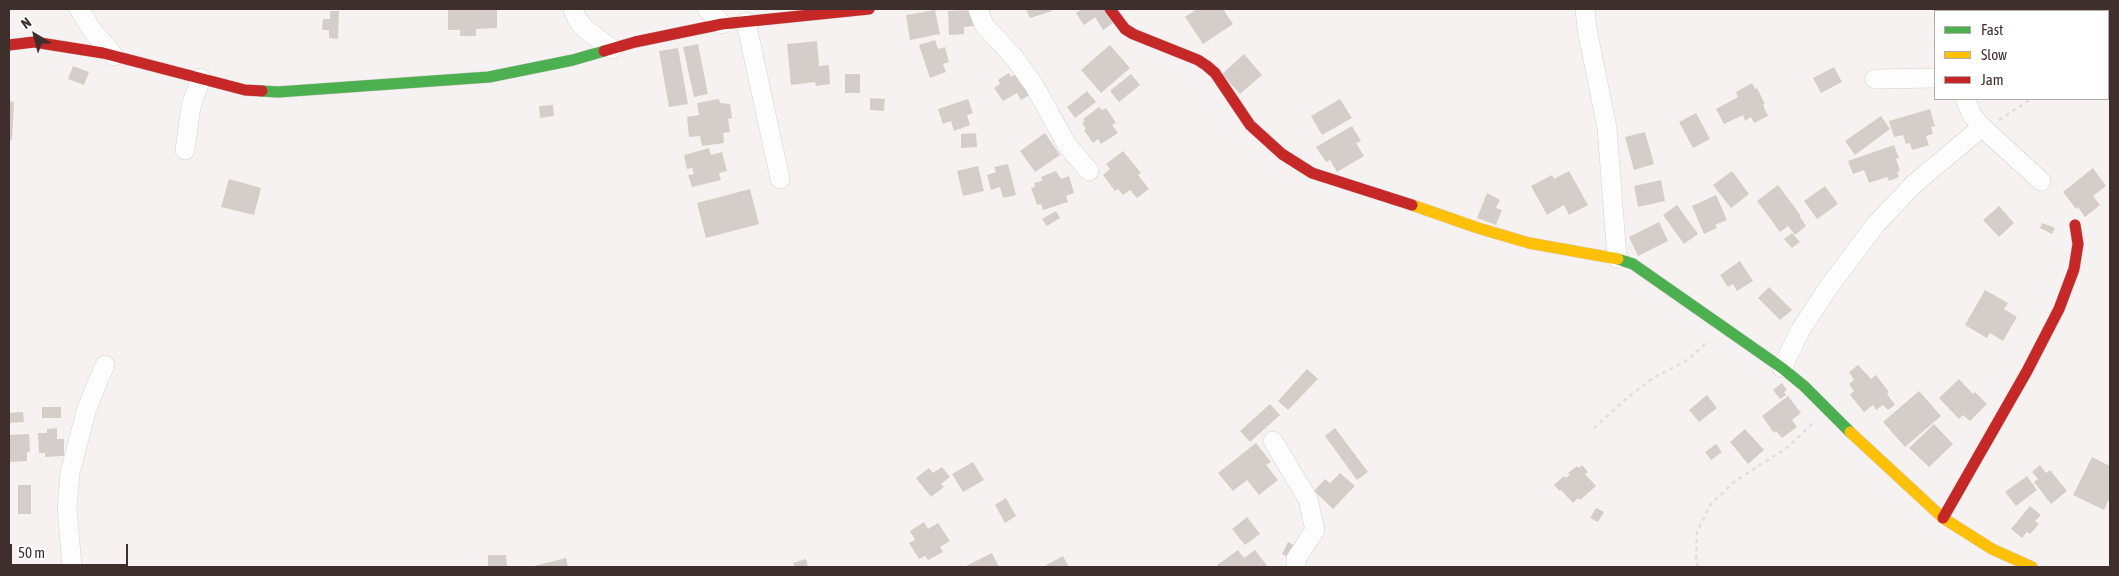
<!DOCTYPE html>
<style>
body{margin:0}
#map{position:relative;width:2119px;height:576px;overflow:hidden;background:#f7f2f2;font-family:"Asap Condensed",sans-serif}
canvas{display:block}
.frame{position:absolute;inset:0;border:10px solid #3f2f2c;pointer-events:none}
.legend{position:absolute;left:1934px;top:10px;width:175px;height:90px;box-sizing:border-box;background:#fff;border:1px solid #b2acab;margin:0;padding:6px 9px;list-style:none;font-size:15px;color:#3f2f2c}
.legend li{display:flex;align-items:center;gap:10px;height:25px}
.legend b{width:25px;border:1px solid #b2acab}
.north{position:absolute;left:10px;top:10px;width:50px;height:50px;-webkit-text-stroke:4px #fff;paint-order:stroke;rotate:323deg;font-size:14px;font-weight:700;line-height:20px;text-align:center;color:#3f2f2c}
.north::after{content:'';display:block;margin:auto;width:18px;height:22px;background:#3f2f2c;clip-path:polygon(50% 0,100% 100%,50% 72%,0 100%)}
.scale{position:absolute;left:10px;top:544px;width:118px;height:22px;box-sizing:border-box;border:2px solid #3f2f2c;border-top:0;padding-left:6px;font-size:15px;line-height:18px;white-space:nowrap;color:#3f2f2c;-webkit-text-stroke:4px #fff;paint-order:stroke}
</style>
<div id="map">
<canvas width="2119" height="576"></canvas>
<div class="frame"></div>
<ul class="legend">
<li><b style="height:6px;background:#4caf50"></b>Fast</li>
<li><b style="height:6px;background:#ffc107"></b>Slow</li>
<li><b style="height:6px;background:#c62828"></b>Jam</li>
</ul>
<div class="north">N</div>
<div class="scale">50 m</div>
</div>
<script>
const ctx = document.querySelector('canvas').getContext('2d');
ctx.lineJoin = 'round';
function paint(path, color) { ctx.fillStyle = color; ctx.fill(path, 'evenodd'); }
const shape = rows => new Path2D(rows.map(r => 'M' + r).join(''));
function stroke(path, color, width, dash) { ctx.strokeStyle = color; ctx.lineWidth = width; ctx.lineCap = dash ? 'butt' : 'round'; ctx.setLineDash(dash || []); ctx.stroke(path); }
paint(shape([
 [448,9,497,9,497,28,476,29,476,36,460,36,460,30,448,30],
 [1026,9,1051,9,1052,11,1030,18],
 [1082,9,1105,9,1113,23,1103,30,1095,17,1084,25,1076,13],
 [1197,9,1223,9,1233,24,1203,44,1185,17],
 [935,10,940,34,910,40,906,15],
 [974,10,975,26,964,27,964,34,949,35,948,11],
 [330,11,339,11,338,39,329,38,329,30,322,30,323,19,330,19],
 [935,40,938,49,945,47,949,62,943,64,946,72,930,78,919,45],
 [817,41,819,66,829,65,830,84,816,86,815,82,791,85,787,44],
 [698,44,708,94,694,97,683,47],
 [1110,45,1130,68,1101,93,1081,70],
 [678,48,688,104,669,107,659,51],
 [1244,54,1262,75,1240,94,1222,74],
 [73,66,89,72,84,85,68,79],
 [1834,67,1842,82,1821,93,1813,78],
 [1009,73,1011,77,1018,73,1031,94,1021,100,1017,93,1003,101,994,88,1000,84,998,80],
 [845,74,860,74,860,93,845,93],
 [1131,74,1140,85,1119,102,1110,91],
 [1752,83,1755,89,1757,88,1765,104,1763,105,1768,116,1754,123,1751,117,1745,121,1743,115,1724,124,1716,109,1738,97,1736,92],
 [1087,91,1096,102,1075,118,1067,107],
 [870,98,885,99,884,111,870,110],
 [719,99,720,103,730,104,732,118,728,119,730,132,723,133,724,143,702,146,700,136,689,137,687,117,699,115,697,103],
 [968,99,973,113,967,115,970,125,954,131,951,121,943,124,938,109],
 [1340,99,1352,118,1322,135,1311,116],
 [9,101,14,102,12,140,9,139],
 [553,105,554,116,540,118,539,106],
 [1099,107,1102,110,1106,108,1116,123,1112,125,1118,133,1101,144,1098,139,1093,143,1084,130,1086,129,1082,123,1085,121,1083,119],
 [1930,109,1935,126,1931,127,1933,134,1926,136,1929,145,1912,150,1910,143,1906,144,1903,135,1894,137,1889,121],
 [1696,113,1710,139,1693,148,1679,122],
 [1881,116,1890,129,1855,155,1845,141],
 [1352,126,1361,141,1356,143,1364,156,1337,172,1330,160,1326,162,1316,147],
 [1645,132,1654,164,1634,170,1625,137],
 [976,133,977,147,961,148,961,134],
 [1045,133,1060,155,1035,172,1020,151],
 [1894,145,1899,158,1896,159,1900,171,1897,172,1899,177,1889,181,1887,177,1869,183,1864,170,1853,174,1848,161],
 [709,148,711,155,722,152,727,171,719,173,721,180,692,187,688,175,694,174,692,168,687,169,684,155],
 [1123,151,1141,173,1138,175,1149,189,1137,198,1130,190,1123,195,1118,189,1115,191,1103,175,1110,169,1106,164],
 [1008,164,1016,195,1003,198,1000,187,991,190,987,175,996,172,994,167],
 [978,166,984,191,963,196,957,171],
 [2093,168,2106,186,2093,196,2100,205,2085,217,2078,207,2076,209,2063,192],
 [1056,171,1061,179,1069,176,1074,193,1066,196,1068,202,1043,210,1041,204,1037,205,1031,188,1035,187,1034,183,1042,181,1041,177],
 [1569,171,1588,205,1569,215,1564,205,1547,215,1531,186,1552,175,1554,179],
 [1732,171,1749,194,1731,208,1713,185],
 [229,179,261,188,254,215,221,207],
 [1661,180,1665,201,1638,207,1634,186],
 [1778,185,1801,216,1800,217,1806,226,1795,235,1788,226,1780,232,1757,201],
 [1825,186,1838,204,1817,219,1804,201],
 [750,189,759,224,706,238,697,203],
 [1487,193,1500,200,1496,208,1502,210,1496,225,1477,218],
 [1716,195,1727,220,1715,225,1717,228,1704,234,1692,206],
 [1677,205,1698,234,1684,244,1663,215],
 [1999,206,2014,223,1999,237,1983,220],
 [1056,211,1060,218,1047,226,1042,219],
 [1659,222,1668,241,1638,256,1629,237],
 [2042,223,2055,228,2052,234,2040,228],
 [1792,233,1800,242,1792,248,1784,239],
 [1740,261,1753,281,1737,291,1733,284,1728,287,1720,275],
 [1769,287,1792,310,1780,320,1758,298],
 [1985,290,2008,303,2004,309,2017,317,2003,341,1990,333,1987,338,1965,325],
 [1858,365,1871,379,1876,375,1889,392,1887,394,1895,405,1888,410,1883,405,1876,410,1873,405,1864,412,1850,395,1854,391,1849,384,1854,380,1849,372],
 [1307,369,1318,379,1288,410,1278,401],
 [1959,379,1973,394,1975,392,1987,404,1970,421,1963,415,1959,419,1939,398],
 [1782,383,1787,390,1784,392,1786,395,1780,399,1773,390],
 [1919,391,1941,416,1905,447,1883,422],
 [1707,395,1717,408,1699,422,1689,410],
 [1788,396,1801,413,1792,420,1797,427,1782,438,1776,431,1774,433,1762,416],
 [1270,404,1280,415,1250,442,1240,431],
 [42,407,61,407,61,418,42,418],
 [23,412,24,422,9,423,9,413],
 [1934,424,1953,444,1929,467,1909,448],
 [57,428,57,439,64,439,64,456,45,457,45,453,39,453,38,433,47,433,47,429],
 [1335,428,1368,472,1357,480,1325,436],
 [1745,429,1764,450,1748,464,1730,442],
 [29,434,30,452,27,452,27,461,9,462,9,435],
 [1256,443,1271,462,1266,465,1278,480,1259,495,1247,480,1233,491,1218,473],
 [1716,444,1722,452,1711,460,1705,452],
 [2092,457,2110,466,2110,497,2104,510,2073,495],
 [973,462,984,480,963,492,952,474],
 [1582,465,1588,472,1585,474,1596,486,1580,500,1578,498,1573,503,1561,490,1560,491,1554,485,1564,476,1566,478,1570,475,1568,473,1577,466,1579,468],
 [2040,465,2046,473,2050,470,2067,491,2051,504,2034,482,2038,479,2032,472],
 [942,467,950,477,941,484,944,487,931,497,916,478,929,468,933,473],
 [1340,473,1355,486,1333,509,1314,491,1325,479,1330,483],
 [2027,476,2037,490,2016,506,2005,492],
 [18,485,31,485,31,514,18,514],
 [1006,498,1016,516,1005,523,995,505],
 [2030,506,2041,515,2035,521,2039,524,2030,534,2027,532,2022,538,2011,529],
 [1596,508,1604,512,1598,522,1590,518],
 [1247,517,1260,534,1245,545,1232,529],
 [924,522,928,529,938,523,950,541,940,547,943,552,928,560,925,556,919,559,909,543,915,540,910,531],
 [1288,542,1299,548,1293,560,1282,554],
 [1238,550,1244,558,1255,550,1268,567,1219,567,1217,565],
 [992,553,999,567,964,567],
 [488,555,506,555,507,567,488,567],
 [1063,556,1069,567,1043,567],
 [566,558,568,567,530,567],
 [806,559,808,567,795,567,793,563]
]), '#d5cdc9');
const street = shape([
 [79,9,92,30,114,56],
 [573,9,577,19,585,29,612,49],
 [707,9,722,24],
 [978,9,984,25,1013,56,1034,85,1067,145,1089,171],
 [1585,9,1587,29,1607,128,1617,258],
 [1957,9,1957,11],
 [746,22,780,179],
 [1875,79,1935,78],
 [1965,99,1972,115,1982,127,2041,181],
 [185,150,191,106,201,78],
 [1782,368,1800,331,1828,288,1876,224,1914,184,1982,127],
 [1273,441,1308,499,1315,530,1296,559,1296,567],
 [72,567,67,508,70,473,87,408,105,365]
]);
const fast = shape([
 [262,91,278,92,489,77,573,60,604,51],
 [1618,259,1633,264,1782,368,1804,386,1850,432]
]);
const slow = shape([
 [1412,205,1478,228,1529,243,1618,259],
 [1850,432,1943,518,1992,549,2032,567]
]);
const jam = shape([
 [1110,9,1125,29,1133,34,1198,60,1207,66,1215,73,1250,125,1282,154,1312,173,1412,205],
 [9,45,34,42,103,53,245,90,262,91],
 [604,51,635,42,722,24,869,9],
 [1943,518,2027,371,2059,309,2074,269,2078,244,2075,225]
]);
stroke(street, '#d8cecd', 20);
stroke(fast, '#d8cecd', 12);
stroke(slow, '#d8cecd', 12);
stroke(jam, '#d8cecd', 12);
stroke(shape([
 [1999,120,2031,99],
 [1594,428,1627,398,1653,378,1688,360,1708,341],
 [1698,567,1696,559,1697,532,1710,505,1734,482,1788,447,1814,422]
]), '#e1dfde', 2.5, [4, 4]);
stroke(street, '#fefdfd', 19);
stroke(fast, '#4caf50', 11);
stroke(slow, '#ffc107', 11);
stroke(jam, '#c62828', 11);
</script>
